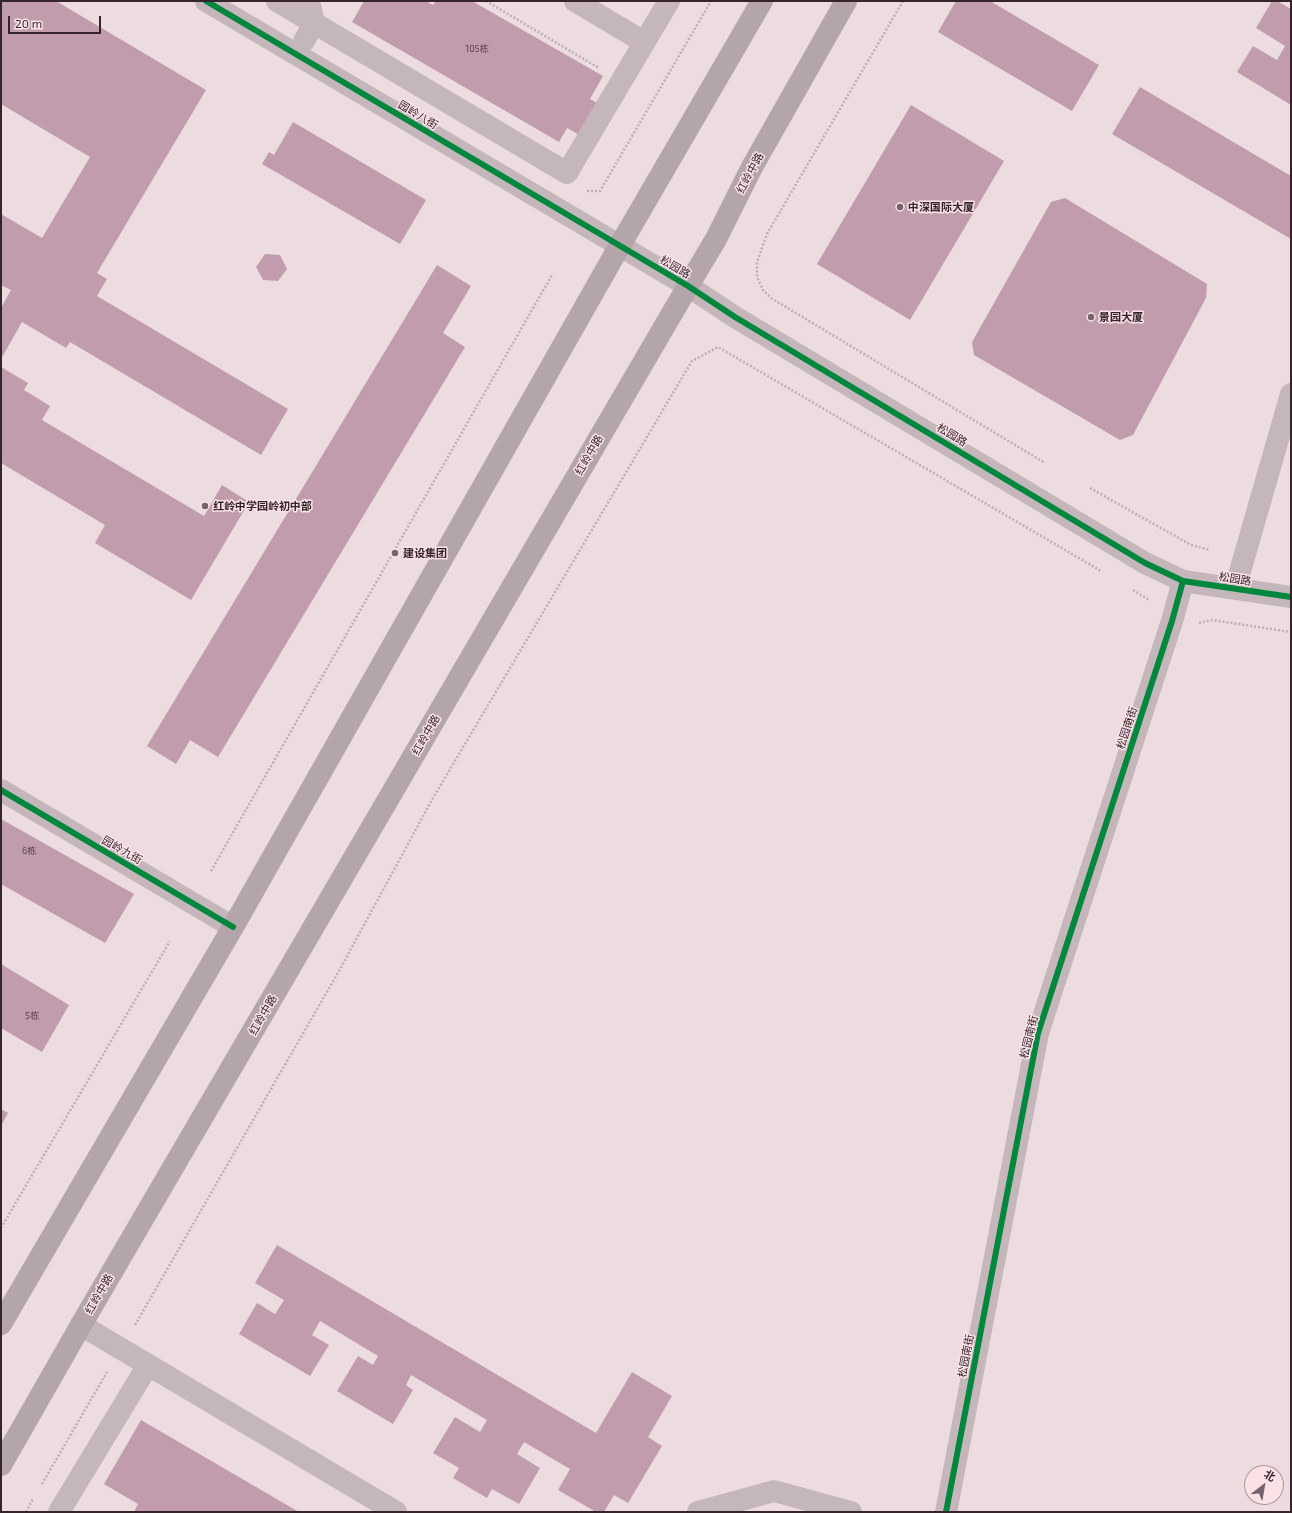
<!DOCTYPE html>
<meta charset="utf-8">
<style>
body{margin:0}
#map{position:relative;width:1292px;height:1513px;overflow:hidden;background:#ecdce0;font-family:"Exo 2","Noto Sans SC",sans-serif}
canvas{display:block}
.frame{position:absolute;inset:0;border:2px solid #35242c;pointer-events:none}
.north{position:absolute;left:1244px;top:1465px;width:40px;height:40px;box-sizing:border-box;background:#fae2e7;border:1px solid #ab969c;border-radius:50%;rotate:31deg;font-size:11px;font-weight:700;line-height:16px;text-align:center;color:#35242c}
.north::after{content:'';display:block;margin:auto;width:14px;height:18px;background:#75646b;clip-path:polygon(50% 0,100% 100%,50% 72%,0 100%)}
.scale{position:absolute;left:8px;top:16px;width:93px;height:18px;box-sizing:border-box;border:2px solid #35242c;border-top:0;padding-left:5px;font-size:12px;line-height:14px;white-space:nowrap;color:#35242c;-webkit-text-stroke:3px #fae2e7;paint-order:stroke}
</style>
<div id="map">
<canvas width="1292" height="1513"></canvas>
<div class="frame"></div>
<div class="north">北</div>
<div class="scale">20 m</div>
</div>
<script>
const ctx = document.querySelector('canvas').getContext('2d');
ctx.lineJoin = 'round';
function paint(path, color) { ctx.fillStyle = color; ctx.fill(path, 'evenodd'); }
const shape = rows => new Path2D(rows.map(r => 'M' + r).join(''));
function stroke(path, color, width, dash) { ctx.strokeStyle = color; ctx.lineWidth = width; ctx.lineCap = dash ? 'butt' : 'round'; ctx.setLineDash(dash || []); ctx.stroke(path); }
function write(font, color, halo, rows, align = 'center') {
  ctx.font = font + ' "Exo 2","Noto Sans SC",sans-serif'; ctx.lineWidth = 3; ctx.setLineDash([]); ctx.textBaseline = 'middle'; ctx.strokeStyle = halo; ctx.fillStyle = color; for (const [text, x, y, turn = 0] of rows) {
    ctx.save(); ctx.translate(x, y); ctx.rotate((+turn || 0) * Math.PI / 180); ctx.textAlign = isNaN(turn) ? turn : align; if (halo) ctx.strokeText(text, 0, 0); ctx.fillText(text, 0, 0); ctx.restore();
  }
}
paint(shape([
 [1,1,56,1,206,90,97,273,107,279,97,296,288,409,261,455,70,342,66,348,22,322,1,359,1,308,11,290,1,285,1,214,42,238,90,157,1,104],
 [364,1,426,1,433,5,436,1,472,1,603,76,590,99,601,105,583,137,567,128,559,142,352,22],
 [956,1,990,1,1099,65,1072,111,938,32],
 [1272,1,1277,1,1291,9,1291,105,1237,72,1253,46,1277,60,1285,46,1256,28],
 [1140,87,1291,176,1291,239,1112,134],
 [911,105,1004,161,910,320,817,264],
 [293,122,426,200,400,244,262,164,269,152,274,155],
 [1065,198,1207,284,1206,298,1133,435,1120,440,974,355,972,342,1051,202],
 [265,254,280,255,287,269,278,281,263,280,256,267],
 [437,265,471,286,443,333,465,347,218,757,190,740,176,764,147,746],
 [1,367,28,383,24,390,50,406,42,420,204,516,222,485,249,502,191,600,95,543,105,525,1,463],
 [1,819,134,894,105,943,1,884],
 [1,964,69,1005,42,1052,1,1028],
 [1,1109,8,1113,1,1126],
 [277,1245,596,1433,632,1372,672,1396,648,1437,662,1446,628,1503,614,1495,604,1512,596,1512,558,1490,570,1469,524,1442,517,1454,540,1468,519,1504,492,1489,487,1498,453,1478,459,1468,433,1453,455,1417,480,1432,487,1420,411,1375,406,1385,413,1390,393,1424,337,1391,358,1356,373,1365,378,1356,320,1321,312,1335,329,1345,310,1376,239,1334,257,1303,275,1314,284,1300,255,1283],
 [141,1420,299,1512,134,1512,138,1504,104,1484]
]), '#c19cad');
stroke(shape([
 [486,1,599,68],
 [903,1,767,234,757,262,757,277,763,290,771,298,1045,463],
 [587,191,600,191,711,1],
 [1090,488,1191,545,1210,550],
 [1133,590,1149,600],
 [1199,623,1212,620,1291,632],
 [211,871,552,275],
 [1,1228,170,941],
 [135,1325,339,971,433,798,692,361,718,347,1101,571],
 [42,1484,107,1372],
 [26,1512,33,1499]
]), '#bdaeb3', 2.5, [2, 2]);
stroke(shape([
 [206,1,688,286,735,317,1145,563,1183,581,1291,597],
 [277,1,567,173,669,1],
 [575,1,644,42],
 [304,41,314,23,309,1],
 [1235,589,1291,394],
 [1,790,233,927],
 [81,1325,396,1512],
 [59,1512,148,1365],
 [698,1512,774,1491,851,1512],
 [946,1512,1038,1033,1172,621,1183,581]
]), '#c4b6ba', 22);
stroke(shape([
 [1,1324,233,927,619,247,762,1],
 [1,1465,81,1325,688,286,716,239,752,167,846,1]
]), '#b3a5a9', 22);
stroke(shape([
 [206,1,688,286,735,317,1145,563,1183,581,1291,597],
 [1,790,233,927],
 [946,1512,1038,1033,1172,621,1183,581]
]), '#00873e', 6);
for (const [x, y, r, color] of [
 [900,207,4,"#75646b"],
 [1091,317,4,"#75646b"],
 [205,506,4,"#75646b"],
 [395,553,4,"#75646b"]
]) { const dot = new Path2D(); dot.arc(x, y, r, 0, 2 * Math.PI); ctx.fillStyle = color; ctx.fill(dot); stroke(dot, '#fae2e7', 1.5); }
write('9px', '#58424c', null, [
 ["105栋",477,49],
 ["6栋",29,851],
 ["5栋",32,1016]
]);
write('11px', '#35242c', '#fae2e7', [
 ["园岭八街",418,115,31],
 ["红岭中路",750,173,-62],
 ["松园路",675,267,30],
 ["松园路",952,435,31],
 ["红岭中路",589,455,-60],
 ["松园路",1235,579,9],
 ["松园南街",1127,728,-72],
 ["红岭中路",426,735,-60],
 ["园岭九街",122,850,30],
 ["红岭中路",263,1015,-60],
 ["松园南街",1029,1037,-76],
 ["红岭中路",99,1294,-60],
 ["松园南街",966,1356,-79]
]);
write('bold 11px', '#35242c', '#fae2e7', [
 ["中深国际大厦",908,207],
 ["景园大厦",1099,317],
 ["红岭中学园岭初中部",213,506],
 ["建设集团",403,553]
], 'left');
</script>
